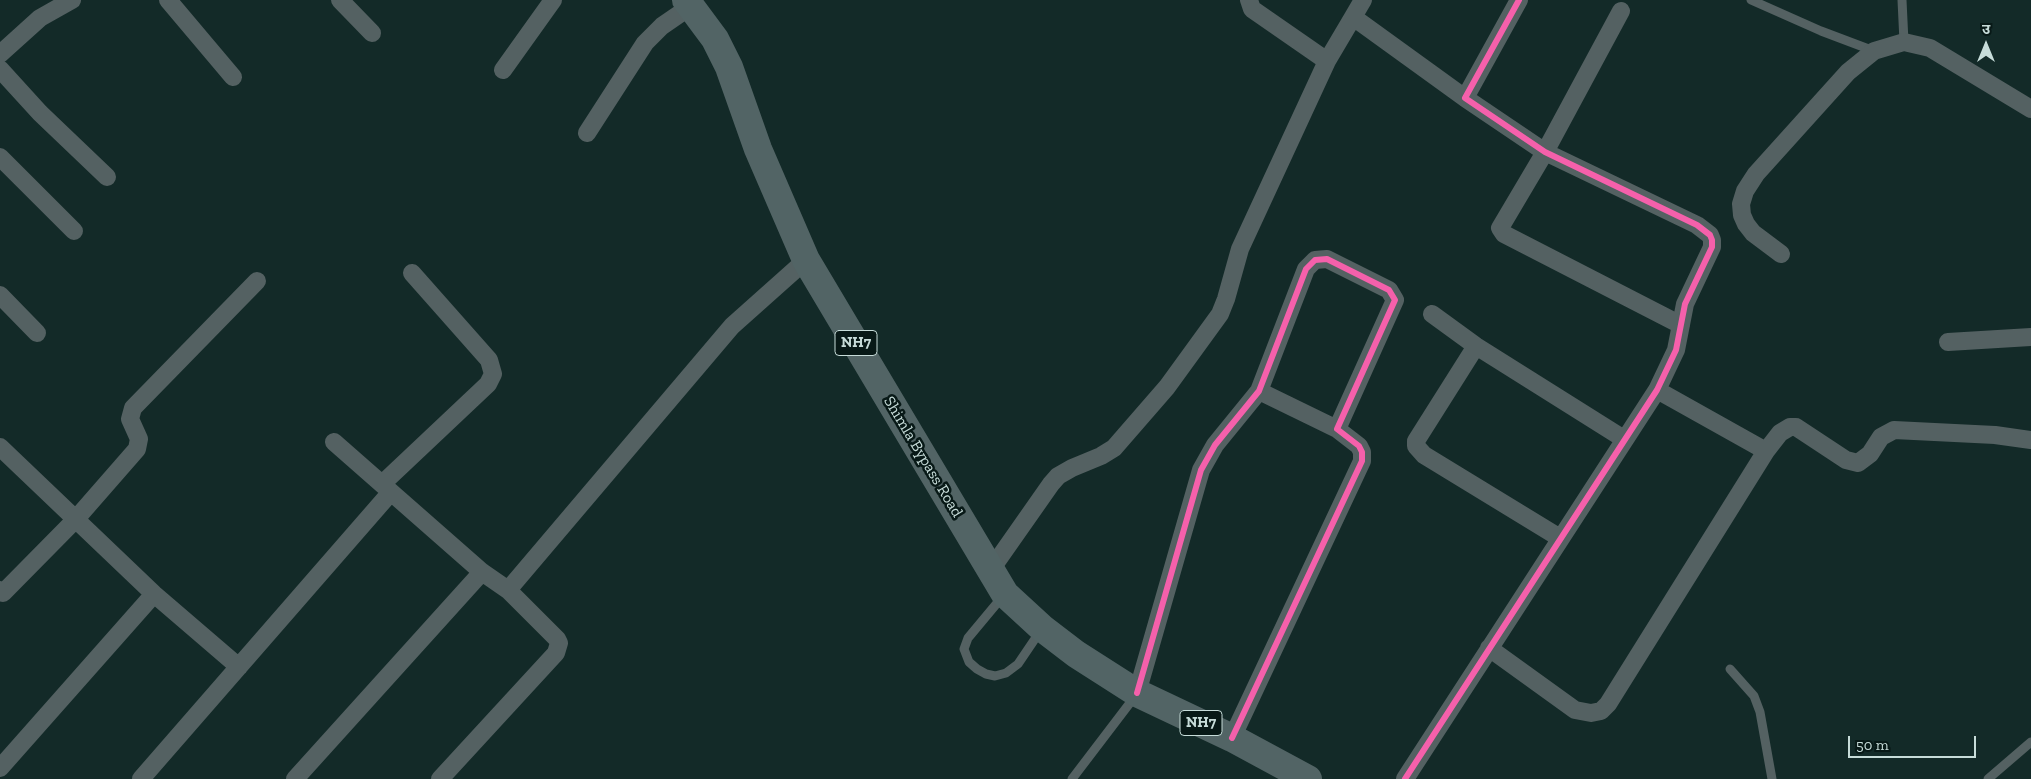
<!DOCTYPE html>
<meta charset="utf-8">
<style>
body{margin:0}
#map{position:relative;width:2031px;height:779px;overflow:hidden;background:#132a28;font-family:"Zilla Slab","Noto Sans Devanagari",serif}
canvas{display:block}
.north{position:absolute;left:1961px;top:20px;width:50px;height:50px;-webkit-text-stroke:4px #081917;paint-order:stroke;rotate:0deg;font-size:14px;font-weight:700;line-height:20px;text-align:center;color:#c7dcd9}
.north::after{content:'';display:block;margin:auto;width:18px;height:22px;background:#c7dcd9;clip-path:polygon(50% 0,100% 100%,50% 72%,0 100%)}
.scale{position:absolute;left:1848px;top:736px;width:128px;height:22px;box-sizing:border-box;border:2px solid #c7dcd9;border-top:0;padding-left:6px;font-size:15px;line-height:18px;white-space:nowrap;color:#c7dcd9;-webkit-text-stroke:4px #081917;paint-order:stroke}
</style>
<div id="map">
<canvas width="2031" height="779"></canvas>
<div class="north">उ</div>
<div class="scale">50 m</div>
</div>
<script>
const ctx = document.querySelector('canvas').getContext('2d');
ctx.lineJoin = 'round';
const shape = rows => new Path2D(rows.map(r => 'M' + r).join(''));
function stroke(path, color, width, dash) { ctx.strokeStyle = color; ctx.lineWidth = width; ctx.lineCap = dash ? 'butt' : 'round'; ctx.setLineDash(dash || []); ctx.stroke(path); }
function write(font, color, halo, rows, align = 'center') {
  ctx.font = font + ' "Zilla Slab",serif'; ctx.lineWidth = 5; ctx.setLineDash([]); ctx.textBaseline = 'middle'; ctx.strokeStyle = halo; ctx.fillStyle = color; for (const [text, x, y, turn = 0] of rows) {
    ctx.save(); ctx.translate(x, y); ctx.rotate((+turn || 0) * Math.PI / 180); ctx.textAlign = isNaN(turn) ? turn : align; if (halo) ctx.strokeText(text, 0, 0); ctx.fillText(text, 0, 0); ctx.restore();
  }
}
stroke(shape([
 [1751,0,1821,31,1874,51],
 [1902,0,1904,42],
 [1003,596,968,638,964,649,969,662,977,669,986,674,995,676,1006,673,1018,664,1041,630],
 [1730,669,1754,696,1760,712,1772,779],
 [1072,779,1136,695],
 [1988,779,2031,742]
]), '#546162', 9);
stroke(shape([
 [168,0,233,77],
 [340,0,372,33],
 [1249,0,1252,9,1327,61],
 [1363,0,1353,17,1465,98],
 [1621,11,1545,152,1500,228,1504,234,1681,325],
 [0,54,40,18,72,0],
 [0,69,40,113,107,177],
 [503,70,553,0],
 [587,133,645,43,662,26,691,6],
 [0,157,74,231],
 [1781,254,1753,233,1746,224,1742,215,1741,204,1745,191,1756,174,1848,72,1874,51,1904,42,1930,48,2031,109],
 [0,295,37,333],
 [1432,314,1476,346,1624,439],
 [1948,342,2031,337],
 [1476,346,1416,441,1416,446,1424,455,1560,538],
 [1259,391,1337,429],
 [334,442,482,572,508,590,557,639,559,643,556,653,440,779],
 [0,447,154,594,239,667],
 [1766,451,1780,433,1790,427,1796,427,1846,460,1858,463,1870,454,1881,437,1894,430,1995,435,2031,440],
 [382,484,488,384,493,374,489,360,412,273],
 [990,571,1051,484,1058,476,1072,468,1101,456,1114,448,1167,387,1220,314,1226,299,1240,249,1327,61,1353,17],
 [0,590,3,593,75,520,137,449,139,439,130,419,133,408,257,281],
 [508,590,732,326,806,260],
 [1489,648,1575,710,1591,713,1601,711,1608,704,1766,451,1657,390],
 [1137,693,1201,470,1215,445,1259,391,1306,269,1315,260,1327,259,1389,290,1395,300,1337,429,1359,446,1362,452,1362,461,1232,738],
 [0,768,154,594],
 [141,779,391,492],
 [295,779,482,572],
 [1405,779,1657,390,1676,350,1685,304,1712,247,1712,240,1710,235,1697,225,1545,152,1465,98,1519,0]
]), '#546162', 18);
stroke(shape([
 [686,0,715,39,729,67,758,149,806,260,1005,594,1042,628,1076,654,1137,693,1232,738,1308,779]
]), '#526465', 28);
stroke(shape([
 [1137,693,1201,470,1215,445,1259,391,1306,269,1315,260,1327,259,1389,290,1395,300,1337,429,1359,446,1362,452,1362,461,1232,738],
 [1405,779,1657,390,1676,350,1685,304,1712,247,1712,240,1710,235,1697,225,1545,152,1465,98,1519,0]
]), '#f560ab', 6);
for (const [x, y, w] of [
 [856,343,42],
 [1201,723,42]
]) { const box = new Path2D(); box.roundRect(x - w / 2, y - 12.5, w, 25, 4); ctx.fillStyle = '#081917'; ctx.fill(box); stroke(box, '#c7dcd9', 1); }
write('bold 15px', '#c7dcd9', null, [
 ["NH7",856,343],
 ["NH7",1201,723]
]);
write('16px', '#c7dcd9', '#081917', [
 ["Shimla Bypass Road",923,457,59]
]);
</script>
